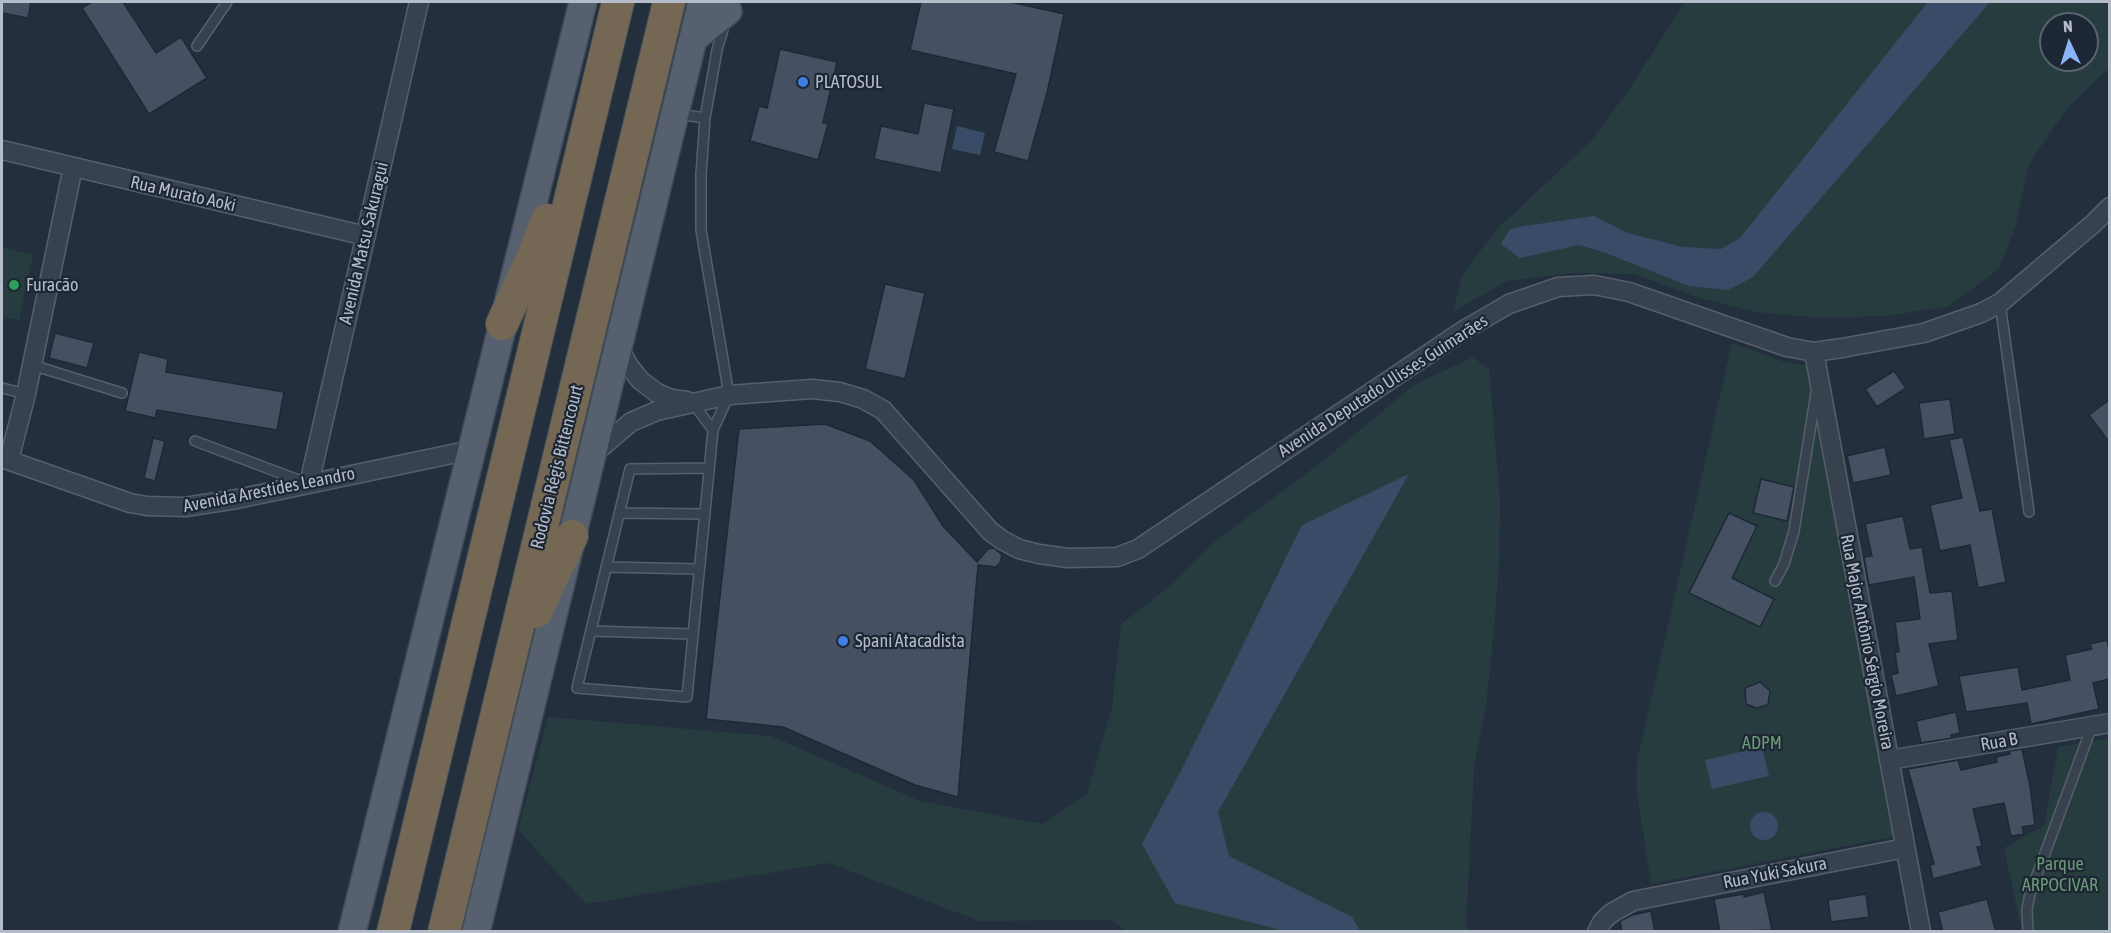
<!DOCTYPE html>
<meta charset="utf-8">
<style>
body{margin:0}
#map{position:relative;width:2111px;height:933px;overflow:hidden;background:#242f3e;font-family:"Asap Condensed",sans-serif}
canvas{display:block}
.frame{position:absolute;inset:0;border:3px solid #b4bcc9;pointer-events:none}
.north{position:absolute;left:2039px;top:12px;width:60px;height:60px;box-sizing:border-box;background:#1d2633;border:2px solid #59626f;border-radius:50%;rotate:356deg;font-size:16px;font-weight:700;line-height:24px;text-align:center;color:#b4bcc9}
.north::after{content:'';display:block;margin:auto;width:21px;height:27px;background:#8ab4f8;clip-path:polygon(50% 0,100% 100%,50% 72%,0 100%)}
</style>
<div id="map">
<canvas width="2111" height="933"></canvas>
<div class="frame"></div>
<div class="north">N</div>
</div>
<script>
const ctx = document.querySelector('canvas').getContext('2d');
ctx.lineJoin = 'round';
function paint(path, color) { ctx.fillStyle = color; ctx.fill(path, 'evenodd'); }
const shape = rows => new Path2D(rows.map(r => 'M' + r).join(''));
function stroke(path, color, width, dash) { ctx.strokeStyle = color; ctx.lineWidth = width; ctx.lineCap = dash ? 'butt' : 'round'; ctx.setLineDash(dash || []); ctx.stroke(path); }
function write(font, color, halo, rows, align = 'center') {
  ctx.font = font + ' "Asap Condensed",sans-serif'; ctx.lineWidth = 4.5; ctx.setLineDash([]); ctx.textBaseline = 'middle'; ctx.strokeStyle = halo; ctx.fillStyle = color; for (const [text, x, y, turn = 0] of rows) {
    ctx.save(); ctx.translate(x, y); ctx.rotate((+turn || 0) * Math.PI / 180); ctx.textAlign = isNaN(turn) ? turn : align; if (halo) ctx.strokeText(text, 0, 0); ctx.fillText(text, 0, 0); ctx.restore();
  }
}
paint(shape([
 [1685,2,2109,2,2109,68,2067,108,2029,164,2015,227,1999,269,1949,306,1887,316,1822,318,1756,312,1693,296,1634,274,1570,273,1507,281,1453,312,1463,274,1496,230,1591,141,1630,88],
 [2051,24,2087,24,2087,60,2051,60],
 [2,247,33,255,19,320,2,316],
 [1732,343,1785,362,1810,366,1897,836,1651,884,1637,794,1637,762],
 [1473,357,1489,369,1500,501,1499,565,1494,628,1487,698,1474,767,1466,927,1469,931,1127,932,1112,920,979,921,829,863,586,904,518,830,548,717,771,736,920,801,1043,824,1087,794,1112,707,1121,624,1170,586,1215,541,1318,465,1414,385],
 [2109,738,2109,931,2022,931,2004,848,2044,826,2058,747]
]), '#263c3f');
paint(shape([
 [1928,2,1990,2,1753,277,1728,290,1689,286,1603,252,1579,245,1520,258,1501,244,1510,229,1524,226,1594,216,1628,233,1683,247,1721,249,1740,238],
 [957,126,985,133,980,155,952,149],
 [1409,474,1218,812,1229,856,1352,917,1360,931,1278,931,1277,929,1175,903,1142,844,1183,767,1302,525],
 [1762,747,1769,776,1712,789,1705,760],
 '1750 826a14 14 0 1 1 28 0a14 14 0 1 1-28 0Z'
]), '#394c67');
const building = shape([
 [2,2,31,2,28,18,2,13,2,2],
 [92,2,123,2,156,53,181,37,207,78,149,114,82,8,92,2],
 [921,2,1010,2,1064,14,1047,93,1028,161,994,152,1016,74,910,50,921,2],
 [780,49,837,62,823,123,828,124,818,160,750,141,759,106,767,108,780,49],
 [924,103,954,109,941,173,874,159,881,126,918,134,924,103],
 [885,284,925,293,905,379,865,369,885,284],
 [55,333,94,343,87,368,49,358,55,333],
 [139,352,168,359,166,372,284,392,277,430,157,410,155,418,125,411,139,352],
 [1894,371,1906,388,1877,407,1865,389,1894,371],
 [1950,399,1955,434,1924,439,1919,403,1950,399],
 [2109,400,2109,442,2089,415,2109,400],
 [825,424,870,441,914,480,943,526,977,562,988,549,994,548,1002,555,1000,563,996,567,978,565,958,797,915,785,783,727,706,719,739,429,825,424],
 [1963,437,1980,511,1992,509,2006,582,1978,588,1970,545,1940,551,1930,505,1962,498,1949,440,1963,437],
 [153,438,165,441,155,481,144,478,153,438],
 [1885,447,1891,475,1853,483,1847,456,1885,447],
 [1761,479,1794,487,1787,521,1753,513,1761,479],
 [1729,513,1757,526,1732,578,1774,599,1760,627,1689,593,1729,513],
 [1903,516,1910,549,1922,547,1930,593,1952,591,1958,640,1929,644,1939,686,1896,696,1891,675,1898,673,1895,652,1899,652,1895,622,1920,619,1914,577,1869,585,1864,557,1872,556,1865,524,1903,516],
 [2107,640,2109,650,2109,679,2093,683,2099,709,2031,724,2027,703,1966,712,1959,676,2018,667,2022,690,2070,680,2065,655,2092,649,2090,644,2107,640],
 [1760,682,1770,691,1768,705,1756,708,1746,704,1745,688,1760,682],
 [1956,712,1960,733,1951,735,1952,738,1921,743,1916,721,1956,712],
 [2022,749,2030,786,2035,825,2022,827,2024,834,2011,836,2004,803,1973,809,1982,846,1977,847,1982,866,1933,879,1930,865,1934,864,1908,769,1958,760,1961,770,1997,762,1996,757,2010,754,2009,751,2022,749],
 [1764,892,1772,930,1720,932,1714,899,1744,894,1744,897,1764,892],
 [1866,894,1869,917,1831,922,1828,900,1866,894],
 [1987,899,1996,932,1943,932,1938,912,1987,899],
 [1651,911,1655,932,1622,932,1620,921,1632,915,1651,911]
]);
paint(building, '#455162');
stroke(building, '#1f2835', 1.5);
const service = shape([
 [197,46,227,2],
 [678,114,705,118,717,50,725,23],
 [705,118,701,175,701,230,729,395,713,430,687,697,577,688,630,469,709,468],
 [2000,303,2029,512],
 [32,365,122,393],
 [2,388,26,394],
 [692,402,713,430],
 [195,441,304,482],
 [619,513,705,514],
 [606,567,699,569],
 [1775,581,1784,564,1794,531,1816,393],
 [591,631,693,634],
 [2028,932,2027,909,2030,894,2092,726]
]);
const minor = shape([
 [2,150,366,236],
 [618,346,629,366,640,380,657,393,671,399,687,401],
 [1814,352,1921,932],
 [591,456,631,422,657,411,729,395,812,389,840,392,863,399,883,410,990,531,1002,540,1019,549,1039,554,1068,558,1117,557,1138,549,1464,330,1509,304,1558,287,1594,285,1629,292,1787,347,1814,352,1842,348,1924,333,1981,313,2000,303,2094,223,2110,207],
 [2,458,130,503,147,506,185,507,237,499,471,450],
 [9,460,26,394,73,167],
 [309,484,419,2],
 [1889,760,2110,723],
 [1597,932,1602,922,1610,914,1633,901,1905,848]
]);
const primary = shape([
 [694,38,728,11],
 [352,932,583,2],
 [476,932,702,2]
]);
const motorway = shape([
 [502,324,533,256,547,220],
 [536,612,572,536],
 [393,932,618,2],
 [444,932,669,2]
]);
stroke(service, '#565f6c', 12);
stroke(minor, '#565f6c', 21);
stroke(primary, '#414a57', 30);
stroke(motorway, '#434c59', 34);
stroke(service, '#38414e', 9);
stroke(minor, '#38414e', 18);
stroke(primary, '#56606e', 27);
stroke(motorway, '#746855', 32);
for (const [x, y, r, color] of [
 [803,82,6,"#3f7fe0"],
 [14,285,6,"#2e9e5b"],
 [843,641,6,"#3f7fe0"]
]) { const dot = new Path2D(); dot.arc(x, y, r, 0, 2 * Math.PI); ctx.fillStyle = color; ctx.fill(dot); stroke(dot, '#1d2633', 2); }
write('18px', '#b4bcc9', '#1d2633', [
 ["PLATOSUL",815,82],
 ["Furacão",26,285],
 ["Spani Atacadista",855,641]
], 'left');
write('18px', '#b4bcc9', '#1d2633', [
 ["Rua Murato Aoki",183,194,13],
 ["Avenida Matsu Sakuragui",364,243,-77],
 ["Avenida Deputado Ulisses Guimarães",1383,386,-33],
 ["Rodovia Régis Bittencourt",557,467,-76],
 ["Avenida Arestides Leandro",269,490,-11],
 ["Rua Major Antônio Sérgio Moreira",1867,642,79],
 ["Rua B",1999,742,-10],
 ["Rua Yuki Sakura",1775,873,-11]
]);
write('18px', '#6b9a76', '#1d2633', [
 ["ADPM",1762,743],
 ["Parque",2060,864],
 ["ARPOCIVAR",2060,885]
]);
</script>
